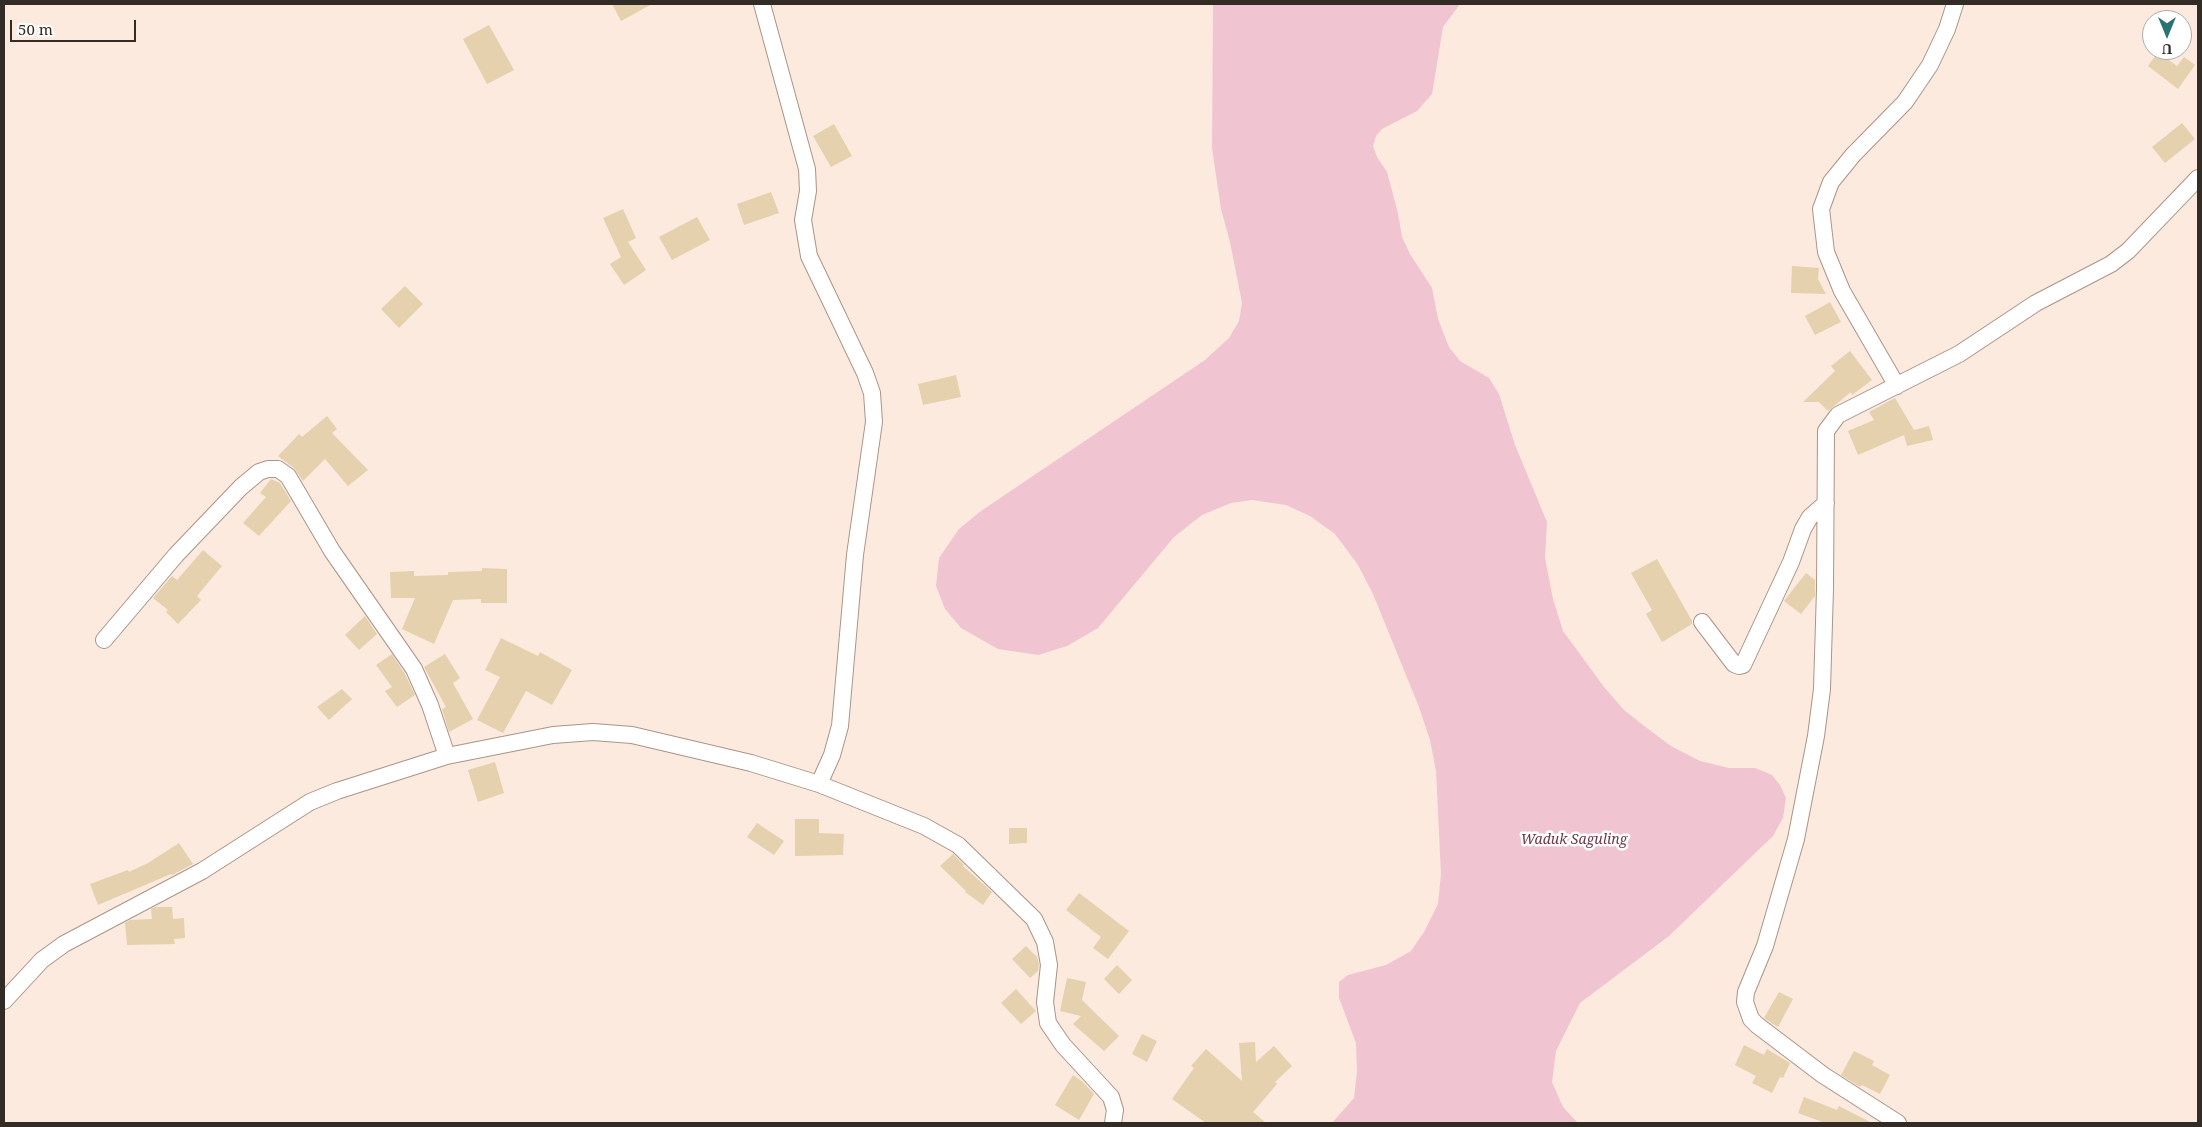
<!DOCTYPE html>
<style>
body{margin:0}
#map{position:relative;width:2202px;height:1127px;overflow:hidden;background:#fceade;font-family:"Noto Serif",serif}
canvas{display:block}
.frame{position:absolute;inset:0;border:5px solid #332b25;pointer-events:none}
.north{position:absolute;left:2142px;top:10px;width:50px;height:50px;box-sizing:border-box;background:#fff;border:1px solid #adaaa8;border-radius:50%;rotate:180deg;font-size:14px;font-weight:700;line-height:20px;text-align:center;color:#332b25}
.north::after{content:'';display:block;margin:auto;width:18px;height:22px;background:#297472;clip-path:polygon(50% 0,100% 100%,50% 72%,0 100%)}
.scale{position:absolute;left:10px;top:20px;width:126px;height:22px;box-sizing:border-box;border:2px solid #332b25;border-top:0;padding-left:6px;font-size:15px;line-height:18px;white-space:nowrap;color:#332b25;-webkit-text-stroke:4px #fff;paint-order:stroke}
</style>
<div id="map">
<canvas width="2202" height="1127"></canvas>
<div class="frame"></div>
<div class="north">U</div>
<div class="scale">50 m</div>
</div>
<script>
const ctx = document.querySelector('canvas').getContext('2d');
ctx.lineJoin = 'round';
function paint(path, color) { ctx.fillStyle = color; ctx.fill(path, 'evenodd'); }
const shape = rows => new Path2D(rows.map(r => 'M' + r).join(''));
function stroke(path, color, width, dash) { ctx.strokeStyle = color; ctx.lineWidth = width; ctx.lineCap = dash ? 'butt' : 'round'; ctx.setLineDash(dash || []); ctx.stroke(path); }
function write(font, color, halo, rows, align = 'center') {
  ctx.font = font + ' "Noto Serif",serif'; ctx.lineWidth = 5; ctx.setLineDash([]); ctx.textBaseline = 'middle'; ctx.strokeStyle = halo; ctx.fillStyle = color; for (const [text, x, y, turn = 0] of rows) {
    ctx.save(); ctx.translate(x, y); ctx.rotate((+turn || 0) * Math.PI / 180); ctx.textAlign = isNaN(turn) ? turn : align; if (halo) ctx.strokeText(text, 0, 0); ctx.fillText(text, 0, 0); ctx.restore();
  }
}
paint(shape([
 [1213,4,1460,4,1443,27,1432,94,1417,111,1382,129,1376,136,1373,146,1377,157,1387,172,1398,213,1402,237,1410,254,1432,288,1438,319,1449,347,1460,361,1489,378,1499,394,1515,445,1547,522,1545,558,1553,599,1563,631,1604,687,1624,710,1643,725,1671,746,1700,761,1729,768,1755,768,1772,775,1780,785,1786,798,1783,818,1773,836,1669,936,1580,1003,1556,1051,1552,1082,1563,1107,1578,1123,1332,1123,1354,1098,1357,1072,1356,1043,1339,998,1339,982,1348,975,1386,965,1411,951,1424,932,1438,904,1441,874,1436,771,1430,740,1419,707,1373,594,1358,565,1335,534,1310,516,1286,505,1252,500,1231,503,1202,515,1174,537,1098,628,1067,646,1038,655,998,649,961,628,945,609,936,586,939,558,959,529,981,511,1205,360,1229,338,1239,321,1242,303,1230,242,1221,209,1212,148]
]), '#f0c4d0');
paint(shape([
 [612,4,652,4,621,21],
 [489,25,514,70,487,84,463,39],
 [2158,52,2177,66,2184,57,2195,65,2178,89,2148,66],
 [2182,123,2195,139,2165,163,2152,147],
 [834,124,852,156,831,167,813,136],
 [771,192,779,213,744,225,737,204],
 [623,209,636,238,628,242,646,270,624,285,610,264,621,257,603,218],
 [697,217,710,240,672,260,659,237],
 [1792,266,1819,268,1818,279,1826,294,1791,293],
 [405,286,423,304,399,328,381,309],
 [1830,302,1841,322,1815,335,1805,316],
 [1850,351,1872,380,1852,395,1851,392,1828,411,1819,402,1803,402,1835,371,1831,366],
 [956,375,961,397,923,405,918,384],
 [1895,398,1914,430,1929,426,1933,440,1907,446,1904,435,1858,455,1848,431,1874,420,1869,412],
 [327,416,337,429,332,433,368,470,348,486,325,459,303,481,294,468,278,456,299,434,302,437],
 [271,479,280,483,291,501,259,536,243,523,266,497,260,493],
 [203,550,222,566,197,596,201,600,178,624,166,612,168,610,153,598,172,576,177,580],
 [1657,559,1692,621,1692,624,1662,642,1646,614,1652,610,1631,573],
 [482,568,507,569,507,603,481,603,481,599,453,600,434,644,402,629,415,598,391,598,390,572,414,571,414,576,448,575,448,572,482,571],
 [1806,573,1815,580,1815,596,1801,614,1784,601],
 [365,616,377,634,359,650,345,635],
 [501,638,538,656,540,652,572,670,552,705,526,691,503,733,477,720,500,677,485,670],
 [392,654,405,674,415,695,397,707,385,691,392,687,376,665],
 [445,654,460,678,453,683,473,719,449,732,442,709,446,707,424,667],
 [342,689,352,699,329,720,317,707],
 [495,762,504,793,478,802,468,770],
 [795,819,819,819,819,833,844,834,843,855,795,856],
 [757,823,784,841,774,855,747,837],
 [1009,828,1027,828,1027,843,1009,844],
 [179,843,193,864,172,875,171,874,98,905,90,884,128,870,129,872,148,863],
 [953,854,964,865,963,866,992,892,983,905,965,892,966,891,940,866],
 [1079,893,1129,931,1108,959,1093,948,1101,937,1066,910],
 [155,907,172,907,173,919,184,918,185,938,174,939,175,944,127,945,125,923,130,920,152,919,151,909],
 [1026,946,1037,957,1039,965,1038,971,1030,978,1012,959],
 [1117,965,1132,980,1119,994,1104,979],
 [1067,978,1086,982,1082,1000,1119,1036,1104,1051,1073,1024,1081,1016,1060,1011],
 [1016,989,1036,1011,1021,1024,1001,1003],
 [1779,992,1793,999,1778,1027,1764,1018],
 [1142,1034,1157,1041,1147,1062,1132,1054],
 [1255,1042,1256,1062,1274,1046,1292,1066,1275,1082,1277,1084,1253,1112,1266,1123,1206,1123,1172,1099,1194,1068,1191,1066,1206,1049,1242,1081,1239,1043],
 [1744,1045,1764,1055,1767,1049,1790,1063,1783,1078,1780,1077,1772,1093,1752,1083,1756,1076,1735,1065],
 [1854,1051,1874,1061,1872,1065,1890,1075,1880,1094,1862,1085,1860,1087,1841,1075],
 [1073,1075,1083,1082,1094,1094,1079,1120,1055,1105],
 [1804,1097,1837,1110,1839,1106,1872,1123,1825,1123,1798,1113]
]), '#e5d1ad');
const minor = shape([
 [1897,386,1842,291,1826,252,1821,209,1831,182,1853,155,1905,102,1930,65,1947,29,1955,4],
 [1702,622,1734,664,1739,666,1743,665,1791,562,1803,529,1810,517,1826,503],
 [104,640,176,555,241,487,259,472,268,469,278,469,288,476,332,551,414,669,430,705,447,756],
 [819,784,924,826,958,845,1034,919,1045,942,1049,965,1045,1002,1048,1023,1063,1045,1111,1097,1115,1110,1113,1123],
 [4,1001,42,960,64,944,202,871,310,802,337,791,447,756,553,735,593,732,632,735,751,763,819,784,832,755,840,726,855,555,874,422,872,393,865,373,809,256,803,220,808,191,807,169,762,4],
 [1898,1123,1823,1075,1757,1025,1751,1019,1745,1002,1746,992,1765,946,1796,839,1816,736,1822,689,1825,589,1826,431,1838,415,1959,354,2036,303,2111,264,2128,251,2198,178]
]);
stroke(minor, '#aa9587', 18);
stroke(minor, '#fff', 16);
write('italic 14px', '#6e3649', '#fff', [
 ["Waduk Saguling",1574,840]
]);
</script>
